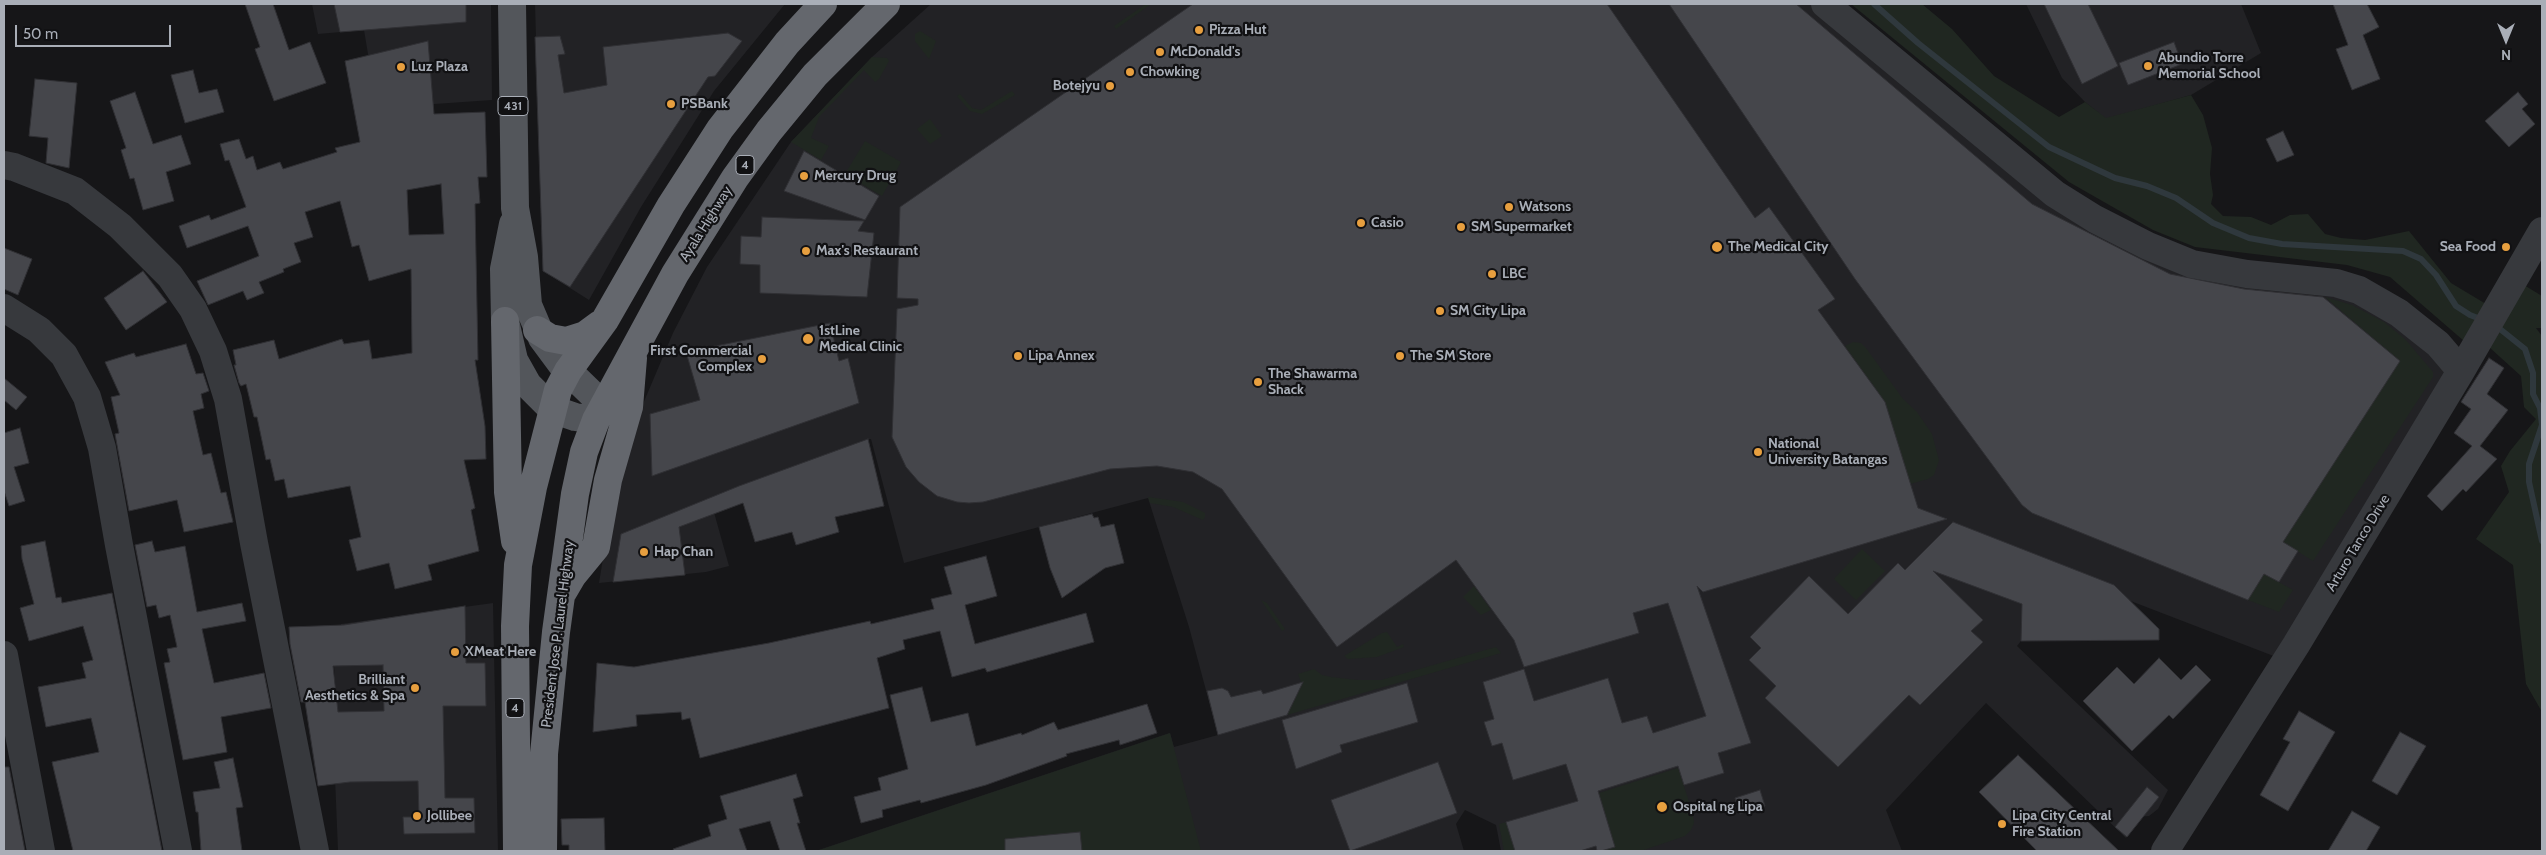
<!DOCTYPE html>
<style>
body{margin:0}
#map{position:relative;width:2546px;height:855px;overflow:hidden;background:#161618;font-family:Cabin,sans-serif}
canvas{display:block}
.frame{position:absolute;inset:0;border:5px solid #a9aeb7;pointer-events:none}
.north{position:absolute;left:2481px;top:15px;width:50px;height:50px;-webkit-text-stroke:4px #111113;paint-order:stroke;rotate:180deg;font-size:14px;font-weight:700;line-height:20px;text-align:center;color:#a9aeb7}
.north::after{content:'';display:block;margin:auto;width:18px;height:22px;background:#a9aeb7;clip-path:polygon(50% 0,100% 100%,50% 72%,0 100%)}
.scale{position:absolute;left:15px;top:25px;width:156px;height:22px;box-sizing:border-box;border:2px solid #a9aeb7;border-top:0;padding-left:6px;font-size:15px;line-height:18px;white-space:nowrap;color:#a9aeb7;-webkit-text-stroke:4px #111113;paint-order:stroke}
</style>
<div id="map">
<canvas width="2546" height="855"></canvas>
<div class="frame"></div>
<div class="north">N</div>
<div class="scale">50 m</div>
</div>
<script>
const ctx = document.querySelector('canvas').getContext('2d');
ctx.lineJoin = 'round';
function paint(path, color) { ctx.fillStyle = color; ctx.fill(path, 'evenodd'); }
const shape = rows => new Path2D(rows.map(r => 'M' + r).join(''));
function stroke(path, color, width, dash) { ctx.strokeStyle = color; ctx.lineWidth = width; ctx.lineCap = dash ? 'butt' : 'round'; ctx.setLineDash(dash || []); ctx.stroke(path); }
function write(font, color, halo, rows, align = 'center') {
  ctx.font = font + ' Cabin,sans-serif'; ctx.lineWidth = 4.5; ctx.setLineDash([]); ctx.textBaseline = 'middle'; ctx.strokeStyle = halo; ctx.fillStyle = color; for (const [text, x, y, turn = 0] of rows) {
    ctx.save(); ctx.translate(x, y); ctx.rotate((+turn || 0) * Math.PI / 180); ctx.textAlign = isNaN(turn) ? turn : align; if (halo) ctx.strokeText(text, 0, 0); ctx.fillText(text, 0, 0); ctx.restore();
  }
}
paint(shape([
 [312,4,491,4,492,100,377,108,364,30,318,34],
 [535,4,785,4,714,91,641,207,589,300,543,271],
 [931,4,1821,4,2156,253,2357,292,2460,372,2284,660,2037,565,2022,604,2021,641,2017,646,2168,790,2158,809,2149,816,2137,817,2126,838,1986,703,1886,810,1902,851,1501,851,1496,825,1465,810,1456,824,1464,851,816,851,1170,733,1174,747,1218,735,1189,627,1148,498,904,563,871,439,868,439,710,498,729,566,706,572,599,583,606,540,640,411,673,333,707,267,791,142,872,57],
 [2026,4,2241,4,2261,53,2191,95,2106,119,2085,102,2062,78],
 [493,603,498,851,338,851,333,728,337,710,334,666,343,666,341,624]
]), '#222225');
paint(shape([
 [1146,4,1151,4,1116,29,1114,26],
 [1851,4,1922,4,1952,29,1994,76,2059,117,2085,102,2106,118,2191,95,2203,115,2212,148,2210,174,2213,195,2211,204,2223,216,2251,217,2271,225,2290,215,2308,214,2325,234,2341,238,2365,240,2409,231,2451,283,2486,304,2464,341,2390,277,2347,265,2195,247,2153,230,2069,182],
 [920,31,936,41,929,59,915,41,915,34],
 [872,57,887,58,889,61,879,79,875,82,864,70,819,117,811,138,829,146,821,160,791,142],
 [1012,91,1015,95,982,114,970,111,957,96,960,94,972,108,981,110],
 [930,119,942,136,930,144,917,129],
 [865,141,901,162,882,196,845,174],
 [2524,285,2542,296,2542,328,2536,328,2542,336,2542,712,2526,684,2513,565,2476,539,2509,492,2501,466,2510,451,2536,419,2524,407,2521,376,2489,347],
 [2325,297,2352,305,2384,322,2405,339,2433,372,2433,377,2313,561,2283,542,2400,361],
 [1853,342,1861,343,1866,348,1903,399,1917,412,1932,434,1939,460,1934,475,1928,479,1910,484,1885,402,1845,346],
 [1148,497,1183,502,1205,513,1205,517,1203,520,1173,507,1150,503],
 [1862,549,1885,571,1856,600,1834,579],
 [2264,574,2293,590,2279,612,2248,600],
 [1474,586,1491,610,1481,615,1463,597],
 [1261,600,1267,603,1285,629,1282,631],
 [1387,632,1397,647,1403,644,1404,647,1377,657,1348,659,1344,656,1382,633],
 [1496,647,1501,653,1287,715,1302,685,1298,674,1314,669,1322,675,1331,677,1358,680,1381,680],
 [1170,733,1201,851,1082,851,1080,832,1028,837,1030,851,816,851],
 [1678,768,1693,814,1694,823,1691,830,1685,836,1641,851,1601,851,1615,847,1599,793],
 [1507,822,1506,823,1515,851,1504,851,1499,824]
]), '#202721');
stroke(shape([
 [1874,4,1918,43,2049,147,2115,178,2147,186,2176,198,2213,223,2249,238,2282,244,2403,251,2421,259,2436,275,2456,306,2470,315,2483,320],
 [2495,325,2525,349,2533,373,2533,394,2540,408,2542,425,2529,464,2529,482,2542,541]
]), '#2f383d', 6);
const building = shape([
 [245,4,273,4,289,50,310,42,326,83,274,101,255,49,260,47,245,4],
 [334,4,466,4,466,22,340,32,334,4],
 [1193,4,1607,4,1755,218,1769,207,1835,299,1818,310,1885,402,1918,508,1947,519,1703,592,1697,586,1751,743,1718,753,1724,773,1684,785,1678,766,1598,791,1615,847,1601,851,1597,851,1596,846,1580,851,1515,851,1506,822,1578,801,1566,764,1513,780,1502,743,1492,746,1484,722,1494,719,1483,682,1524,669,1534,701,1608,678,1622,723,1647,716,1653,733,1706,716,1668,603,1633,613,1639,633,1524,667,1514,640,1456,560,1337,647,1222,489,1193,472,1157,466,1110,469,983,502,969,503,957,502,937,496,919,482,906,467,892,437,897,309,918,305,918,299,897,298,900,207,1193,4],
 [1669,4,1796,4,2032,204,2170,274,2244,289,2323,297,2400,361,2283,542,2298,551,2279,582,2264,574,2248,600,2032,513,2022,505,1855,279,1669,4],
 [2044,4,2088,4,2118,66,2082,84,2044,4],
 [2333,4,2367,4,2379,27,2363,35,2380,79,2352,90,2336,49,2348,45,2333,4],
 [728,33,742,41,715,76,708,77,570,287,543,271,535,37,560,36,565,54,558,55,564,93,607,85,603,47,728,33],
 [428,41,434,114,485,112,487,177,478,177,480,203,475,204,478,360,475,360,485,426,486,459,464,460,475,508,471,510,479,551,428,565,432,580,395,589,389,563,357,571,349,540,361,537,350,486,288,498,284,479,275,481,270,459,266,460,257,417,254,417,246,384,241,386,239,383,234,365,236,365,233,350,274,340,279,359,342,339,344,344,369,340,372,359,412,353,411,269,369,281,359,245,352,247,340,201,305,212,313,237,294,243,301,262,283,269,284,272,259,282,264,293,247,300,243,291,208,305,197,281,259,256,248,226,187,248,179,226,209,215,211,220,246,207,229,160,225,161,220,144,239,139,246,159,253,156,257,170,280,162,283,169,337,152,335,148,360,142,345,61,428,41],
 [441,184,444,234,409,235,407,190,441,184],
 [2174,42,2182,64,2128,85,2119,63,2174,42],
 [193,70,199,93,217,89,224,112,185,123,171,75,193,70],
 [35,79,77,83,69,168,46,163,48,138,29,136,35,79],
 [135,92,153,144,181,135,191,164,166,172,174,201,143,210,134,178,130,179,121,150,126,148,110,101,135,92],
 [2518,92,2528,104,2522,109,2535,124,2509,147,2485,121,2518,92],
 [2283,131,2294,155,2277,162,2266,139,2283,131],
 [804,151,879,196,865,220,784,191,804,151],
 [762,217,864,221,858,231,874,233,867,297,760,293,760,265,740,264,741,236,761,237,762,217],
 [4,248,32,259,18,295,4,289,4,248],
 [143,271,167,302,126,330,104,298,143,271],
 [830,323,839,361,848,358,859,403,652,476,650,414,700,400,686,352,830,323],
 [186,344,196,374,203,373,209,391,201,394,204,408,193,411,203,455,211,453,221,493,226,492,233,522,184,532,177,500,129,511,115,434,119,433,111,397,120,395,105,362,134,353,136,357,186,344],
 [2489,358,2504,368,2487,394,2508,410,2480,446,2497,459,2466,492,2463,489,2442,511,2427,496,2472,446,2454,433,2471,409,2461,402,2489,358],
 [4,378,27,397,16,410,4,400,4,378],
 [20,428,29,463,14,467,25,501,9,506,4,491,4,433,20,428],
 [868,439,884,506,835,517,839,532,796,545,792,532,755,542,743,503,679,527,685,575,613,582,621,534,739,486,868,439],
 [1092,514,1094,518,1098,517,1101,527,1114,524,1124,563,1105,568,1062,598,1050,568,1039,527,1092,514],
 [1953,522,2114,585,2159,629,2159,640,2021,641,2022,604,1933,571,1983,620,1971,631,1983,642,1920,705,1909,695,1838,767,1765,698,1776,686,1749,660,1761,648,1750,637,1809,576,1848,614,1898,563,1905,570,1953,522],
 [45,541,56,598,61,597,62,603,112,593,162,851,73,851,52,762,99,752,91,718,46,727,38,687,86,678,82,663,93,660,83,626,29,641,20,608,34,604,22,559,21,546,45,541],
 [152,541,155,552,185,546,197,612,242,603,246,621,202,629,214,683,264,673,271,708,221,717,227,752,183,760,164,663,170,662,167,649,177,647,170,615,159,618,156,605,147,607,135,545,152,541],
 [986,556,997,596,965,605,975,644,1086,613,1094,642,987,672,985,668,952,677,940,631,903,640,905,649,877,658,889,708,700,758,690,718,682,720,681,712,636,715,637,726,593,732,597,663,634,667,769,643,870,621,871,624,934,609,931,599,952,594,944,567,986,556],
 [465,606,466,663,485,663,486,706,443,706,445,798,474,798,475,833,404,834,403,817,419,817,418,781,350,782,318,786,305,702,301,702,290,644,289,627,344,625,465,606],
 [383,665,384,711,338,712,333,666,383,665],
 [2159,658,2181,680,2196,665,2211,680,2173,719,2169,715,2132,751,2083,701,2117,667,2134,684,2159,658],
 [1303,682,1287,715,1218,735,1207,691,1222,688,1228,691,1231,697,1261,690,1263,694,1303,682],
 [1407,683,1418,722,1340,745,1342,752,1296,769,1282,720,1407,683],
 [922,687,931,722,968,713,976,746,1021,733,1022,735,1054,722,1058,730,1147,704,1157,733,1120,745,1119,740,1066,754,1067,756,986,785,921,803,920,800,882,810,883,817,861,823,854,797,881,790,878,778,908,769,890,695,922,687],
 [2299,711,2335,732,2288,811,2260,795,2290,742,2283,739,2299,711],
 [2400,732,2426,746,2397,795,2372,781,2400,732],
 [2018,755,2119,851,2037,851,1979,792,2018,755],
 [233,758,243,807,236,808,242,851,201,851,198,812,196,812,193,792,220,788,214,762,233,758],
 [1438,762,1457,813,1350,851,1331,800,1438,762],
 [4,767,9,767,25,851,4,851,4,767],
 [796,774,803,796,793,799,800,823,797,823,806,851,780,851,770,821,739,829,747,851,674,851,673,849,711,836,708,825,727,819,720,796,796,774],
 [2147,787,2159,797,2127,837,2115,827,2147,787],
 [1760,790,1765,806,1740,814,1735,798,1760,790],
 [2352,811,2380,827,2366,851,2328,851,2352,811],
 [604,818,605,851,569,851,569,845,562,845,561,819,604,818],
 [1080,832,1082,851,1005,851,1005,839,1080,832]
]);
paint(building, '#45464b');
stroke(building, '#303034', 1);
stroke(shape([
 [1825,4,2055,194,2095,219,2148,246,2192,264,2247,274,2336,283,2359,290,2399,313,2419,329,2438,344,2461,371],
 [4,165,14,167,75,191,120,226,170,276,193,309,213,351,228,399,254,543,315,851],
 [4,308,39,330,64,355,87,397,102,448,119,545,178,851],
 [4,655,41,851],
 [2165,851,2296,645,2461,371,2542,231]
]), '#37393d', 28);
stroke(shape([
 [512,4,515,208,524,257,528,305,542,338,562,365,594,396,599,406,599,415],
 [513,224,504,269,505,321,514,360,528,385,552,409,575,417,596,420]
]), '#53565b', 28);
stroke(shape([
 [505,321,508,492,515,541],
 [537,330,550,338,566,341,585,335,600,324],
 [563,592,573,575,596,547,608,480,629,407,633,358],
 [517,851,515,626,518,565,533,487,558,390,568,371,605,320,671,205,720,129,787,43,823,4],
 [543,851,544,754,556,632,575,494,584,452,596,420,675,274,735,178,769,131,815,75,886,4]
]), '#64676d', 28);
for (const [x, y, r, color] of [
 [1199,30,5,"#e79f3f"],
 [1160,52,5,"#e79f3f"],
 [2148,66,5,"#e79f3f"],
 [401,67,5,"#e79f3f"],
 [1130,72,5,"#e79f3f"],
 [1110,86,5,"#e79f3f"],
 [671,104,5,"#e79f3f"],
 [804,176,5,"#e79f3f"],
 [1509,207,5,"#e79f3f"],
 [1361,223,5,"#e79f3f"],
 [1461,227,5,"#e79f3f"],
 [1717,247,6,"#e79f3f"],
 [2506,247,5,"#e79f3f"],
 [806,251,5,"#e79f3f"],
 [1492,274,5,"#e79f3f"],
 [1440,311,5,"#e79f3f"],
 [808,339,6,"#e79f3f"],
 [1018,356,5,"#e79f3f"],
 [1400,356,5,"#e79f3f"],
 [762,359,5,"#e79f3f"],
 [1258,382,5,"#e79f3f"],
 [1758,452,5,"#e79f3f"],
 [644,552,5,"#e79f3f"],
 [455,652,5,"#e79f3f"],
 [415,688,5,"#e79f3f"],
 [1662,807,6,"#e79f3f"],
 [417,816,5,"#e79f3f"],
 [2002,824,5,"#e79f3f"]
]) { const dot = new Path2D(); dot.arc(x, y, r, 0, 2 * Math.PI); ctx.fillStyle = color; ctx.fill(dot); stroke(dot, '#111113', 2); }
for (const [x, y, w] of [
 [513,106,30],
 [745,165,18],
 [515,708,18]
]) { const box = new Path2D(); box.roundRect(x - w / 2, y - 9.5, w, 19, 4); ctx.fillStyle = '#111113'; ctx.fill(box); stroke(box, '#a9aeb7', 1); }
write('bold 12px', '#a9aeb7', null, [
 ["431",513,106],
 ["4",745,165],
 ["4",515,708]
]);
write('bold 14px', '#a9aeb7', '#111113', [
 ["Pizza Hut",1209,30],
 ["McDonald's",1170,52],
 ["Abundio Torre",2158,58],
 ["Memorial School",2158,74],
 ["Luz Plaza",411,67],
 ["Chowking",1140,72],
 ["Botejyu",1100,86,"right"],
 ["PSBank",681,104],
 ["Mercury Drug",814,176],
 ["Watsons",1519,207],
 ["Casio",1371,223],
 ["SM Supermarket",1471,227],
 ["The Medical City",1728,247],
 ["Sea Food",2496,247,"right"],
 ["Max's Restaurant",816,251],
 ["LBC",1502,274],
 ["SM City Lipa",1450,311],
 ["1stLine",819,331],
 ["Medical Clinic",819,347],
 ["First Commercial",752,351,"right"],
 ["Complex",752,367,"right"],
 ["Lipa Annex",1028,356],
 ["The SM Store",1410,356],
 ["The Shawarma",1268,374],
 ["Shack",1268,390],
 ["National",1768,444],
 ["University Batangas",1768,460],
 ["Hap Chan",654,552],
 ["XMeat Here",465,652],
 ["Brilliant",405,680,"right"],
 ["Aesthetics & Spa",405,696,"right"],
 ["Ospital ng Lipa",1673,807],
 ["Jollibee",427,816],
 ["Lipa City Central",2012,816],
 ["Fire Station",2012,832]
], 'left');
write('14px', '#a9aeb7', '#111113', [
 ["Ayala Highway",706,224,-58],
 ["Arturo Tanco Drive",2358,543,-59],
 ["President Jose P. Laurel Highway",558,634,-83]
]);
</script>
